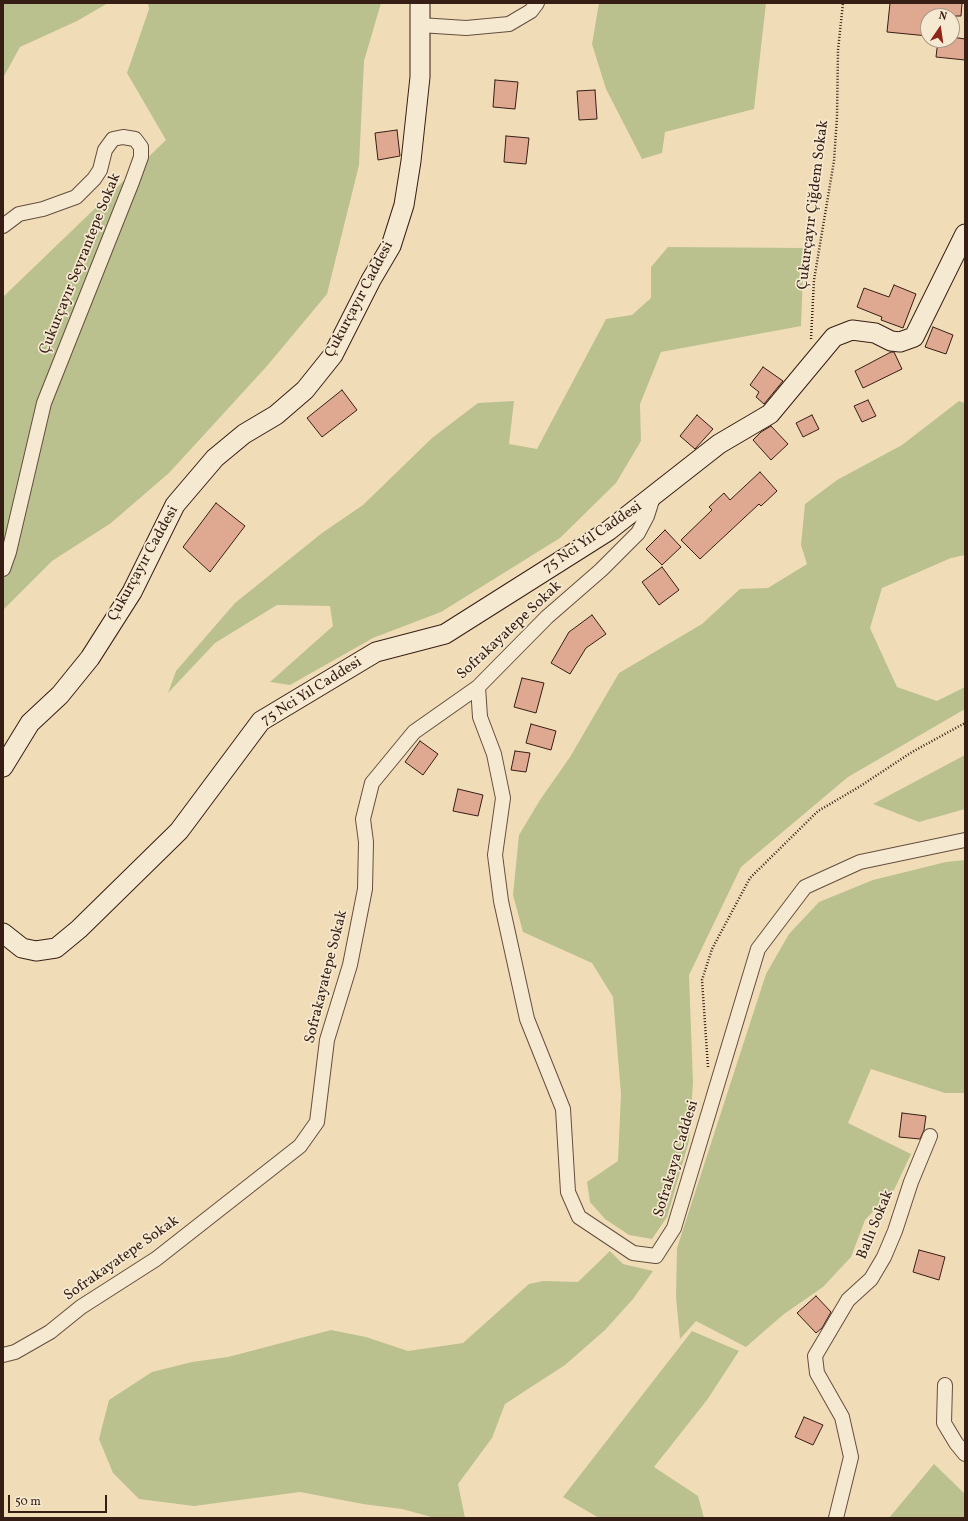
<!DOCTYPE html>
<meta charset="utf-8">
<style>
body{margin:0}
#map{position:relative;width:968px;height:1521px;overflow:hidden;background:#f0ddb8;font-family:Vollkorn,serif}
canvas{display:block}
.frame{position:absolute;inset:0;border:4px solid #371e15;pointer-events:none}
.north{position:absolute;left:920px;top:8px;width:40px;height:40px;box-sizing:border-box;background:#f5e9d1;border:1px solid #a99886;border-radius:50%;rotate:13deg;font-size:11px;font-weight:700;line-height:16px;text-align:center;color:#371e15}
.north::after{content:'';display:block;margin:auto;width:14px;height:18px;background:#8f2418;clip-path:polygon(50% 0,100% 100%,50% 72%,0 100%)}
.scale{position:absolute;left:8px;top:1495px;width:99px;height:18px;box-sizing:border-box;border:2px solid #371e15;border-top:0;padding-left:5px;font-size:12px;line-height:14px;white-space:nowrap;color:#371e15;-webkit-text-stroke:3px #f5e9d1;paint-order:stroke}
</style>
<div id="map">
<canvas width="968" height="1521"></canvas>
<div class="frame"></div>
<div class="north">N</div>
<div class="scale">50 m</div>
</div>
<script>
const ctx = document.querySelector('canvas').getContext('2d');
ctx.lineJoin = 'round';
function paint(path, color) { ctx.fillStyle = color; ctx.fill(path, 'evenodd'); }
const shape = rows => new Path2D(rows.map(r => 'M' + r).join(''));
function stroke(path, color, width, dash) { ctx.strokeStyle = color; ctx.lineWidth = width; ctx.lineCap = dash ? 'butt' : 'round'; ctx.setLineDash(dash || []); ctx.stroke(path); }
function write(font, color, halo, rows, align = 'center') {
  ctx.font = font + ' Vollkorn,serif'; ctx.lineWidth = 3.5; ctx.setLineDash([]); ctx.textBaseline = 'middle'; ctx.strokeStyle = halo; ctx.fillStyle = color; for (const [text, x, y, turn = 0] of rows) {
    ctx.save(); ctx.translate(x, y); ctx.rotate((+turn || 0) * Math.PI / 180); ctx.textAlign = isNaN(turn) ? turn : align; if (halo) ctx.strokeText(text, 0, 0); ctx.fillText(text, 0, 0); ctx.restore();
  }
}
paint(shape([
 [3,3,108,3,77,21,20,47,3,78],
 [148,3,381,3,364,61,359,165,327,294,267,366,169,473,111,523,52,561,3,610,3,297,166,140,127,73,149,9],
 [599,3,766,3,754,109,665,132,662,153,642,159,606,89,592,44],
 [668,247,804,248,801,326,661,352,640,404,641,441,616,483,560,538,441,612,373,638,290,685,270,682,333,626,330,606,277,605,215,643,168,693,176,671,235,603,322,533,363,505,432,438,478,403,514,401,509,444,537,449,606,319,632,315,651,298,651,267],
 [959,401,965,403,965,555,951,558,882,588,870,628,897,687,937,701,965,687,965,709,848,777,741,867,689,975,693,1083,689,1141,667,1217,652,1239,629,1235,605,1219,590,1202,587,1182,618,1161,621,1094,613,997,592,963,523,932,513,895,519,835,540,800,570,757,619,673,702,624,740,589,768,588,807,564,801,545,805,504,837,480,902,445],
 [965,755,965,809,919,822,873,804],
 [965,860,965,1093,945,1093,871,1069,848,1123,911,1154,894,1190,865,1220,851,1257,823,1287,784,1314,746,1347,696,1321,680,1339,676,1297,677,1248,766,974,789,934,819,902,873,880,946,862],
 [610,1251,623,1264,653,1271,633,1299,605,1330,565,1365,505,1404,492,1438,458,1484,465,1518,435,1518,402,1509,363,1504,300,1492,194,1506,139,1499,113,1473,99,1439,109,1400,152,1372,192,1362,228,1357,331,1330,366,1337,408,1351,463,1343,529,1284,543,1281,578,1282],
 [692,1331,739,1351,707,1400,654,1467,698,1496,704,1518,599,1518,563,1497],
 [934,1464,965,1494,965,1518,889,1518]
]), '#bac18f');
const building = shape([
 [890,3,962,3,961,16,928,16,928,36,887,32,890,3],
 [952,37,965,39,965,60,936,57,938,40,952,40,952,37],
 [495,80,518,82,515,109,493,107,495,80],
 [595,90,597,119,579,120,577,91,595,90],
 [397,130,400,156,378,160,375,133,397,130],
 [506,136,529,138,526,164,504,162,506,136],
 [894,285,916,294,903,328,881,320,882,317,857,307,864,288,889,297,894,285],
 [933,327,953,335,946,354,925,347,933,327],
 [891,352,894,352,902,369,863,388,855,371,891,352],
 [763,367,783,381,764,404,756,397,759,392,750,385,763,367],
 [342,390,357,410,322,437,307,418,342,390],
 [868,400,876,416,862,422,854,406,868,400],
 [697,415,713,429,695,449,680,436,697,415],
 [812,415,819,429,803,437,796,423,812,415],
 [771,426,788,444,771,460,753,440,761,432,771,426],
 [760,472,777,491,761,506,759,504,700,559,681,540,712,510,709,507,724,493,730,500,760,472],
 [216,503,245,526,210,572,183,547,216,503],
 [665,530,681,547,662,565,646,549,665,530],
 [662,567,679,590,659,605,642,582,662,567],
 [592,615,606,634,586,648,570,674,551,663,569,632,592,615],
 [522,678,544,683,536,713,514,707,522,678],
 [531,724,556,731,551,750,526,743,531,724],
 [420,741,438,754,423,775,405,762,420,741],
 [515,751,530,753,526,772,511,770,515,751],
 [458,789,483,795,478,816,453,811,458,789],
 [902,1113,926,1116,924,1130,920,1139,899,1137,902,1113],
 [919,1250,945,1257,939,1280,913,1272,919,1250],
 [816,1296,831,1312,822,1328,816,1333,797,1313,816,1296],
 [804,1417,823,1425,813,1445,795,1437,804,1417]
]);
paint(building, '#dea891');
stroke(building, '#371e15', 1);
const street = shape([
 [420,25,466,28,509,24,531,11,537,3],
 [3,226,19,214,43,209,76,197,94,179,100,170,105,150,113,139,123,137,135,139,141,147,141,157,132,182,44,403,9,552,3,569],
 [478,687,480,717,494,754,503,798,495,855,501,901,527,1019,563,1109,568,1192,579,1217,633,1253,656,1256,674,1228,758,949,805,887,860,862,965,840],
 [3,1355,15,1352,50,1332,81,1307,156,1259,300,1146,317,1122,327,1040,350,965,365,889,366,842,363,819,372,783,414,732,478,687,547,617,601,570,638,533,647,516,654,494],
 [945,1385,944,1423,956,1443,965,1454],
 [836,1518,851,1457,842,1417,817,1373,815,1356,848,1300,871,1279,884,1257,895,1231,911,1182,930,1136]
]);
const secondary = shape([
 [3,767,30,723,60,695,90,658,132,592,175,505,215,458,244,434,276,415,305,390,333,355,371,280,391,246,404,205,411,161,420,77,420,3],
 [3,933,22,948,36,951,56,948,79,929,179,831,261,721,376,652,445,634,608,531,719,444,770,414,834,337,852,330,875,333,891,341,900,342,914,337,965,234]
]);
stroke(street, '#654e3e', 16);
stroke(secondary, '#371e15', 21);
stroke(shape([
 [811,339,814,280,834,161,837,117,838,50,843,3],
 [708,1067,702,980,712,949,750,878,818,811,859,787,912,752,965,723]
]), '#371e15', 2.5, [1, 2]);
stroke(street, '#f5e9d1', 14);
stroke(secondary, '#f5e9d1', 19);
write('15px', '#371e15', '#f5e9d1', [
 ["Çukurçayır Çiğdem Sokak",814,205,-83],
 ["Çukurçayır Seyrantepe Sokak",81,264,-68],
 ["Çukurçayır Caddesi",360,300,-62],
 ["75 Nci Yıl Caddesi",593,538,-34],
 ["Çukurçayır Caddesi",144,564,-61],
 ["Sofrakayatepe Sokak",510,631,-43],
 ["75 Nci Yıl Caddesi",312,692,-32],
 ["Sofrakayatepe Sokak",327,977,-76],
 ["Sofrakaya Caddesi",677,1159,-73],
 ["Ballı Sokak",876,1225,-68],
 ["Sofrakayatepe Sokak",122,1259,-35]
]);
</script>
